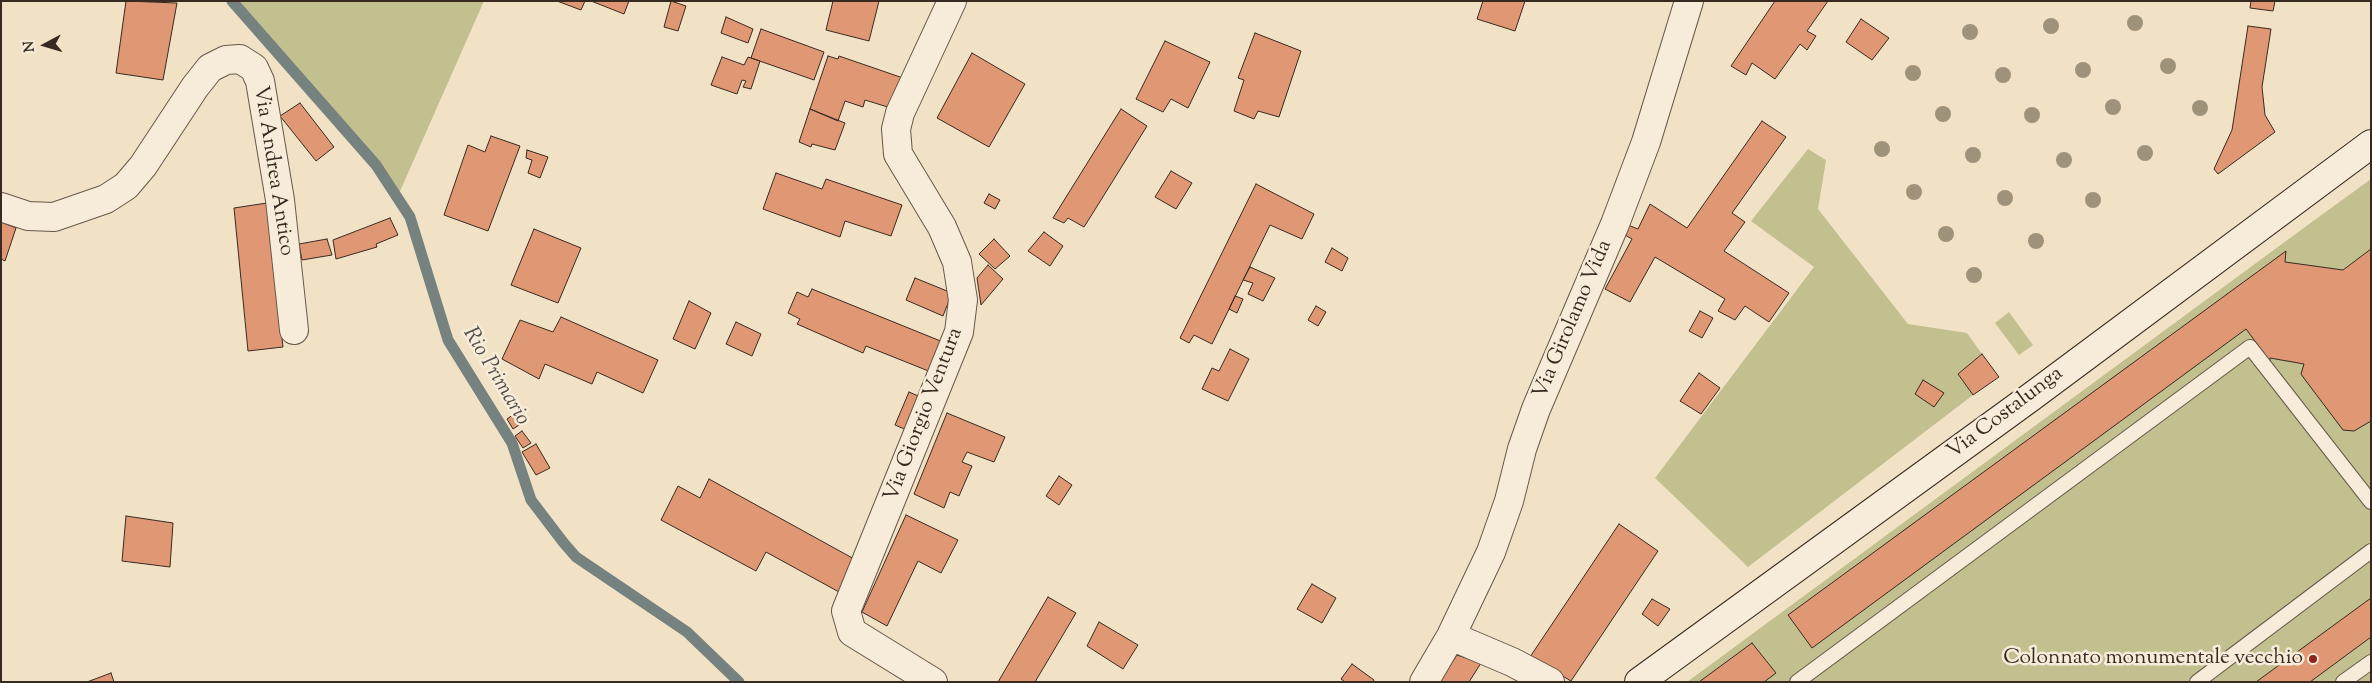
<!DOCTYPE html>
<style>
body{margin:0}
#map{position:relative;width:2372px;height:683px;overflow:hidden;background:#f1e2c5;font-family:"Sorts Mill Goudy",serif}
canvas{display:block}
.frame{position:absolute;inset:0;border:2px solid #382a21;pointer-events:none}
.north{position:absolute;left:20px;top:20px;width:50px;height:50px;-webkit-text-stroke:4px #f6ecd9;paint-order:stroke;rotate:264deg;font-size:14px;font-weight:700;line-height:20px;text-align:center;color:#382a21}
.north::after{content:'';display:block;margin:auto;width:18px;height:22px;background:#382a21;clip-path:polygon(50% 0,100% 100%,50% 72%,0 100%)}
</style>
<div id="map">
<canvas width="2372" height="683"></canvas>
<div class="frame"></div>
<div class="north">N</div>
</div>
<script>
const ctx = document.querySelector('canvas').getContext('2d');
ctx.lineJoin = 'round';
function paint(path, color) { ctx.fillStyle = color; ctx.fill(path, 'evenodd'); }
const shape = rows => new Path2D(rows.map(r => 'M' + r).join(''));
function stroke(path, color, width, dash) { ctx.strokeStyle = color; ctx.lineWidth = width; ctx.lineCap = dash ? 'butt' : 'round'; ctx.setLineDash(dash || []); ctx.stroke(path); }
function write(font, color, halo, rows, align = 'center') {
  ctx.font = font + ' "Sorts Mill Goudy",serif'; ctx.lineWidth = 5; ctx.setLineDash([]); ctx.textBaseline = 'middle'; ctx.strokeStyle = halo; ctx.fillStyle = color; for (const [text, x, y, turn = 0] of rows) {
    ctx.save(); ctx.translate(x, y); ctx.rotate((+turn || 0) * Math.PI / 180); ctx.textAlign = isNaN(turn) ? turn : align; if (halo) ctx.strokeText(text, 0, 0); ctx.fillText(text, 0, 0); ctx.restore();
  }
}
paint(shape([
 [232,1,484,1,397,198,376,165],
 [1808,149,1826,160,1818,209,1908,324,1967,333,1982,354,1958,374,1973,395,1748,567,1655,478,1814,267,1751,221],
 [2371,179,2371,682,1687,682,2305,227],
 [2009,312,2033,345,2019,355,1995,323]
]), '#c2c08f');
stroke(shape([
 [232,1,376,165,410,217,448,340,512,443,531,500,563,542,576,557,687,632,739,682]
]), '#75827f', 11);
const building = shape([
 [126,1,177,3,163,80,116,73,126,1],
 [557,1,585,1,581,10,557,1],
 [591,1,629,1,624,14,591,1],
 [671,1,686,6,678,31,664,27,671,1],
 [833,1,879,1,869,41,826,30,833,1],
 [1483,1,1525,1,1515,31,1477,19,1483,1],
 [1775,1,1828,1,1807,31,1816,36,1807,50,1800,44,1775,79,1752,63,1746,75,1731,66,1775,1],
 [2251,1,2275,1,2273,11,2250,8,2251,1],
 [726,17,753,29,748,43,721,33,726,17],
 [1861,19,1889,38,1872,60,1846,42,1861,19],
 [2248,26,2271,29,2262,87,2265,115,2275,132,2218,174,2214,169,2232,130,2248,26],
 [761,29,824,52,814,80,751,58,761,29],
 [1255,33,1301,51,1279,117,1258,111,1254,119,1234,111,1244,80,1238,78,1255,33],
 [1165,41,1210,62,1188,108,1171,99,1163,112,1136,99,1165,41],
 [972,53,1025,84,989,147,937,118,972,53],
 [828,56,838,59,839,56,903,78,891,108,865,100,863,107,845,101,838,121,810,109,828,56],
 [722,57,744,65,748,57,760,61,751,89,743,87,746,81,742,80,737,94,711,85,722,57],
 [300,103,334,147,316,161,280,116,300,103],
 [810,109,845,123,835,150,812,144,811,147,799,142,810,109],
 [1121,109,1147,126,1091,216,1084,227,1068,218,1064,223,1053,218,1121,109],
 [1762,121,1786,137,1732,213,1745,222,1724,251,1789,293,1769,322,1745,306,1735,320,1718,311,1725,299,1655,257,1630,302,1605,289,1632,239,1625,235,1628,225,1638,229,1650,204,1687,228,1762,121],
 [491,136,520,146,488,231,444,215,468,145,485,152,491,136],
 [527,150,548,157,540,178,528,173,532,160,526,158,527,150],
 [1171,171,1192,183,1176,209,1155,197,1171,171],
 [776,173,822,189,826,179,902,205,891,236,845,221,840,237,763,209,776,173],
 [1256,184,1314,214,1302,239,1270,225,1212,344,1194,335,1189,343,1180,338,1256,184],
 [989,194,1000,200,995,209,984,203,989,194],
 [267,203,283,347,248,351,234,208,267,203],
 [390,218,398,235,376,244,377,247,336,259,333,240,390,218],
 [1,222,16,228,5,261,1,259,1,222],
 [534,229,581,248,558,303,511,285,534,229],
 [1044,232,1063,246,1050,266,1028,251,1044,232],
 [327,239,332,255,302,260,299,244,327,239],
 [994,239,1010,256,995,269,979,254,994,239],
 [1332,248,1348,258,1342,271,1325,262,1332,248],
 [2371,249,2371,421,2354,431,2343,430,2306,381,2301,374,2304,364,2270,358,2270,361,2246,329,1812,648,1788,615,2286,251,2285,262,2343,270,2371,249],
 [988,265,1003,279,981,305,977,278,988,265],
 [1250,267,1275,278,1263,301,1248,294,1253,283,1243,280,1250,267],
 [915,278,952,293,943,316,906,300,915,278],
 [812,289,943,342,931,372,866,346,863,353,797,324,800,319,788,313,797,292,808,297,812,289],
 [1235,296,1243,299,1237,313,1229,309,1235,296],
 [689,301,711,313,695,349,673,339,689,301],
 [1316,306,1326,312,1318,326,1308,320,1316,306],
 [1700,311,1713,318,1702,338,1689,331,1700,311],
 [561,317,658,360,643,393,597,372,592,384,545,364,539,379,502,359,520,320,553,332,561,317],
 [736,322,761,334,752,356,726,344,736,322],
 [1230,349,1249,359,1228,401,1202,389,1212,368,1219,371,1230,349],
 [1982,354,1999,377,1973,395,1958,374,1982,354],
 [1699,373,1720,388,1701,414,1680,401,1699,373],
 [1923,380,1944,393,1934,407,1915,394,1923,380],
 [909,392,923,398,909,431,895,425,909,392],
 [521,409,528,419,513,429,507,419,521,409],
 [947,413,1005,437,994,462,967,452,962,462,972,466,959,496,950,492,944,508,914,494,947,413],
 [522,431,531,443,523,448,515,436,522,431],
 [536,444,550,468,536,475,522,452,536,444],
 [1059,476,1072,485,1059,505,1046,496,1059,476],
 [709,479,856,560,839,592,766,552,756,571,661,520,678,486,700,498,709,479],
 [906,515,958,540,941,573,918,561,887,626,862,612,906,515],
 [126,516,173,523,170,567,122,561,126,516],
 [1619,524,1658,551,1571,681,1530,657,1619,524],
 [1312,584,1336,598,1322,623,1297,609,1312,584],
 [1048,597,1076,613,1035,682,998,682,1048,597],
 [2371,598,2371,637,2310,682,2256,682,2371,598],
 [1652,599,1670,609,1658,626,1642,614,1652,599],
 [1099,622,1138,645,1123,669,1087,646,1099,622],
 [1752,643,1776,673,1764,682,1699,682,1752,643],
 [1457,655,1481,663,1469,682,1439,682,1457,655],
 [1352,664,1374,680,1373,682,1345,682,1341,679,1352,664],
 [111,673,114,682,87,682,111,673]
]);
paint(building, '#e09774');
stroke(building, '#382a21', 1);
const lane = shape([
 [1797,682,2250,347,2371,502],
 [2197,682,2371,551],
 [2343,682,2371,662]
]);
const street = shape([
 [1,207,28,216,54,217,106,199,126,186,143,166,195,87,210,68,226,60,240,59,254,68,260,81,280,200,294,330],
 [1451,636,1512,662,1550,682],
 [933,682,852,632,846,611,959,332,963,300,957,262,942,227,898,154,896,129,900,113,952,1],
 [1424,682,1451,636,1491,552,1509,501,1522,449,1536,409,1615,224,1646,142,1689,1]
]);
const secondary = shape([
 [1639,682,2031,397,2371,144]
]);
stroke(lane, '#66584a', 16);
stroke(street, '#66584a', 30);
stroke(secondary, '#382a21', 30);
stroke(lane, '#f6ecd9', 14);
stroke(street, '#f6ecd9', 28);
stroke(secondary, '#f6ecd9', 28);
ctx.fillStyle = '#9e927a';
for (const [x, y] of [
 [2135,23],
 [2051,26],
 [1970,32],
 [2168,66],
 [2083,70],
 [1913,73],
 [2003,75],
 [2113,107],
 [2200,108],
 [1943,114],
 [2032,115],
 [1882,149],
 [2145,153],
 [1973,155],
 [2064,160],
 [1914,192],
 [2005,198],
 [2093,200],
 [1946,234],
 [2036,241],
 [1974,275]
]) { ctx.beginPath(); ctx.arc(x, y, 8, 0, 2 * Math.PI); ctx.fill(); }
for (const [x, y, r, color] of [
 [2313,659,5,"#8f2418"]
]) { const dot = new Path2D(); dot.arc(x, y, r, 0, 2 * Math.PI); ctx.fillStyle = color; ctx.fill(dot); stroke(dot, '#f6ecd9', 2); }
write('21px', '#382a21', '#f6ecd9', [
 ["Via Andrea Antico",272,171,81],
 ["Via Girolamo Vida",1574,320,-67],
 ["Via Costalunga",2006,414,-37],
 ["Via Giorgio Ventura",925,415,-69]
]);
write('21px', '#382a21', '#f6ecd9', [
 ["Colonnato monumentale vecchio",2303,659]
], 'right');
write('italic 22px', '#524e48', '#f6ecd9', [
 ["Rio Primario",495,377,59]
]);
</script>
